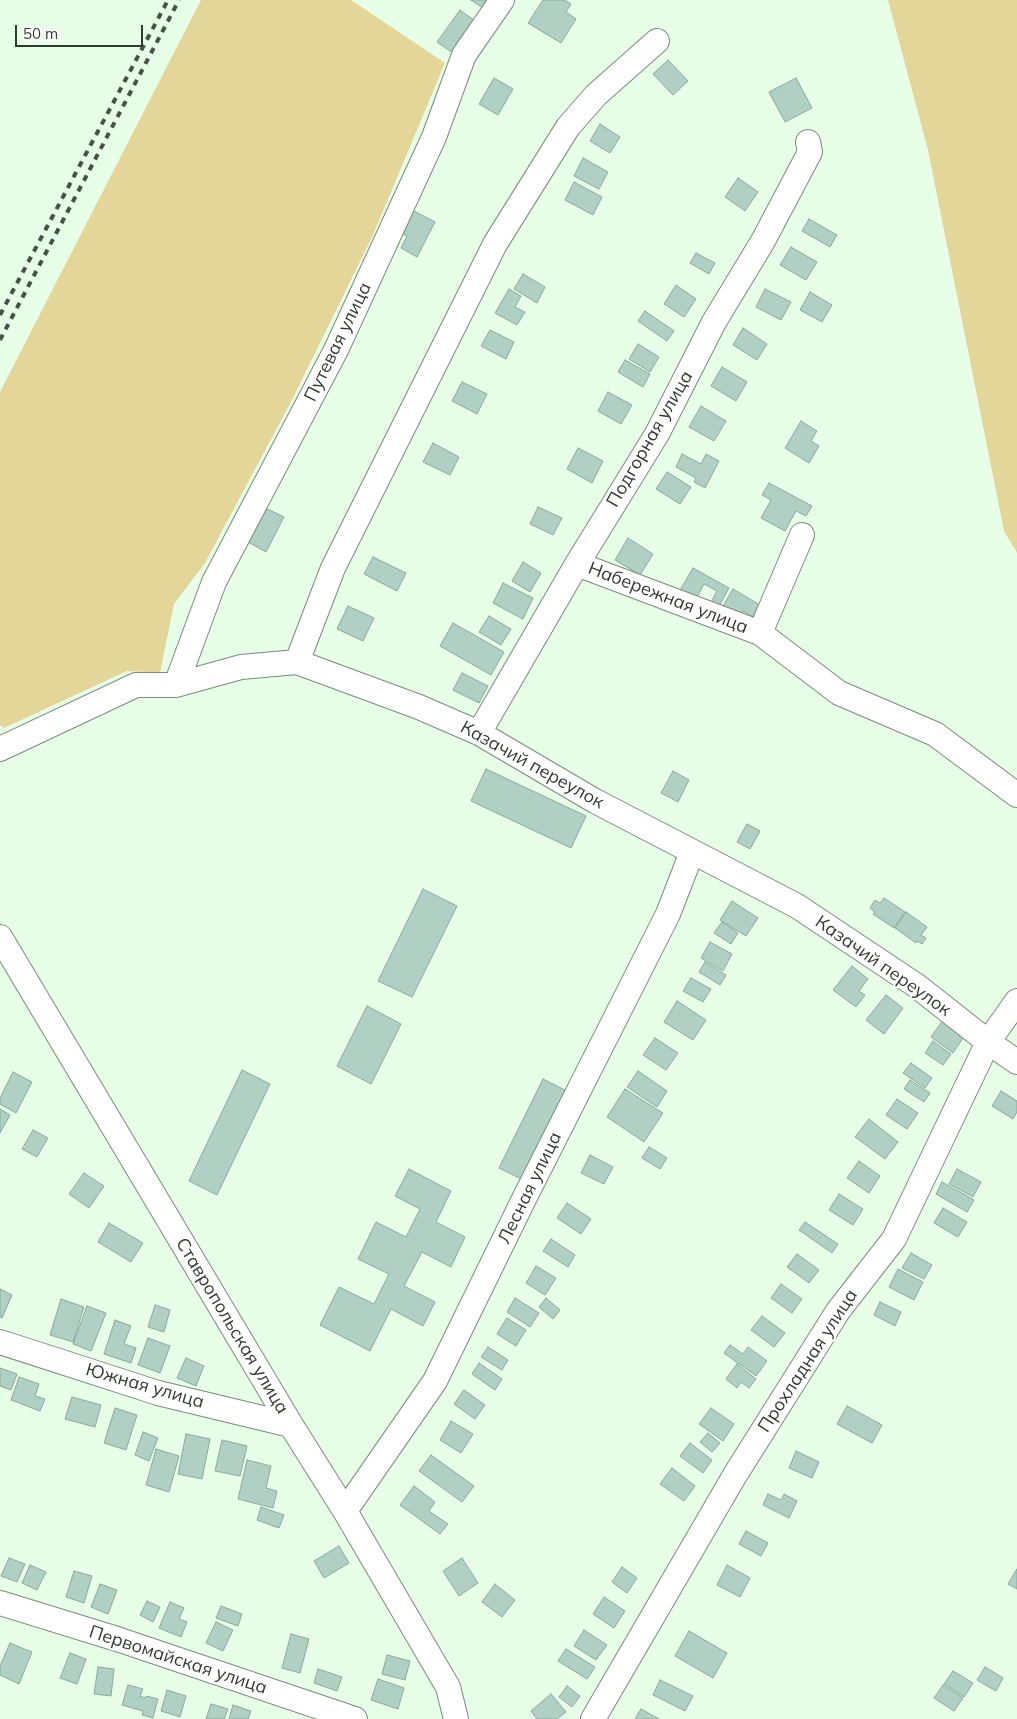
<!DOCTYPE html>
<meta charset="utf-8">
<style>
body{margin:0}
#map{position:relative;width:1017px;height:1719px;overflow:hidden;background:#e7fee7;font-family:Mulish,sans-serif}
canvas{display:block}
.scale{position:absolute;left:15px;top:25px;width:128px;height:22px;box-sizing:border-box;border:2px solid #313a31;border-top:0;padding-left:6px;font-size:15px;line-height:18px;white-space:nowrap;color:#313a31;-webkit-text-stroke:4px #fff;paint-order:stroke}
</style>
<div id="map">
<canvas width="1017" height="1719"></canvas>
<div class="scale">50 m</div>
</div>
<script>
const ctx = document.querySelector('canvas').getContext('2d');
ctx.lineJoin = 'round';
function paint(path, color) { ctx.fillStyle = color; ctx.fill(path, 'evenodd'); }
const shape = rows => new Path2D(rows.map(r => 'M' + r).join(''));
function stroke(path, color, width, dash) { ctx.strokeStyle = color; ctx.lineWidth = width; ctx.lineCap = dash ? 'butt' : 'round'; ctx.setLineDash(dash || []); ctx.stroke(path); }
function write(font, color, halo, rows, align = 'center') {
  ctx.font = font + ' Mulish,sans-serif'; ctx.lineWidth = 4; ctx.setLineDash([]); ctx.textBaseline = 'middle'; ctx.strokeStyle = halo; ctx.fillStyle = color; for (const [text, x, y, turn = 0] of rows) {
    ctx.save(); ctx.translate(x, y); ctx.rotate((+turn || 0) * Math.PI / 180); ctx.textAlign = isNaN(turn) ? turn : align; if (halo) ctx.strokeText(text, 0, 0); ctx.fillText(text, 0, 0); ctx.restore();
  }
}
paint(shape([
 [201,0,351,0,445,63,373,235,293,398,205,563,174,604,160,673,127,671,4,728,0,725,0,392],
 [888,0,1017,0,1017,553,1004,531,928,150]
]), '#e3d698');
const building = shape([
 [471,0,499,0,490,13,471,0],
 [543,0,565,0,571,4,566,12,576,19,561,43,528,23,543,0],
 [460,10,482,26,460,58,437,42,460,10],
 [668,60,688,81,673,95,653,74,668,60],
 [494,78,513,89,498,115,479,104,494,78],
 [796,78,812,108,785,122,769,92,796,78],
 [600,124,620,137,610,153,590,141,600,124],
 [583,158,608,172,599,189,574,176,583,158],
 [738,178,758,192,745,211,725,197,738,178],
 [574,182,602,197,593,215,565,200,574,182],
 [412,210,435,222,417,257,401,248,407,236,400,233,412,210],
 [809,219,837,235,830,247,802,231,809,219],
 [791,247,817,262,806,280,780,265,791,247],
 [696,253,715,263,709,274,690,263,696,253],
 [523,274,545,287,537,303,514,289,523,274],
 [676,285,696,299,684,317,664,304,676,285],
 [509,289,521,296,515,307,525,312,517,325,495,313,509,289],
 [765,289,791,302,781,320,756,307,765,289],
 [810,292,832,305,822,322,800,310,810,292],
 [645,311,674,331,667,341,638,321,645,311],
 [743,328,767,344,757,360,733,345,743,328],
 [490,330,514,342,506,359,481,346,490,330],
 [638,344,659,357,650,372,629,359,638,344],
 [625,360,650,374,643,387,618,372,625,360],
 [722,367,747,382,736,401,711,386,722,367],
 [462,382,487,394,477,414,452,401,462,382],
 [608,392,632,405,621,424,598,411,608,392],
 [701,406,726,421,714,441,689,427,701,406],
 [801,421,817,431,811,441,819,446,809,463,785,448,801,421],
 [433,443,459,457,450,475,423,462,433,443],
 [578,448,603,461,592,483,567,469,578,448],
 [682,454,701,464,706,454,719,461,705,488,694,482,696,478,676,467,682,454],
 [667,472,691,487,680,504,656,489,667,472],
 [769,483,812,506,806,516,796,511,785,531,761,518,771,500,762,495,769,483],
 [263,507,284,517,266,552,246,541,263,507],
 [538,507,562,518,553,535,530,524,538,507],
 [628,538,653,554,640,575,615,560,628,538],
 [373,557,406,573,397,591,364,574,373,557],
 [523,562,541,573,530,592,512,581,523,562],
 [693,568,729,588,716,612,708,608,717,591,704,584,695,601,679,592,693,568],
 [503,583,533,598,523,619,493,603,503,583],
 [733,589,760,605,753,617,743,611,738,621,720,611,733,589],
 [348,606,374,618,363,641,337,629,348,606],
 [489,616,511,629,501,645,479,632,489,616],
 [453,623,504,652,491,675,440,646,453,623],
 [462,673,488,686,479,703,453,690,462,673],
 [486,769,586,816,571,848,471,801,486,769],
 [673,771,689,780,678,802,661,793,673,771],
 [747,824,760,831,750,849,737,842,747,824],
 [423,889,457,906,412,997,378,981,423,889],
 [884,898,905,912,894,928,873,914,875,912,870,908,875,900,880,903,884,898],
 [732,901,758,918,746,936,720,920,732,901],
 [906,912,927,927,921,935,926,938,922,944,917,941,916,943,895,928,906,912],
 [722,922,738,933,731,944,714,933,722,922],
 [710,942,732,954,723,971,701,958,710,942],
 [705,962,726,975,720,985,699,972,705,962],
 [852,966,868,979,859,991,865,995,856,1007,833,990,852,966],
 [691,978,711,989,703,1002,683,991,691,978],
 [886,995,903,1008,884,1034,866,1020,886,995],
 [677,1001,706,1020,693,1040,664,1022,677,1001],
 [367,1006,401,1024,371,1084,337,1066,367,1006],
 [943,1020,965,1035,953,1053,931,1037,943,1020],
 [655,1038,678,1053,666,1070,643,1055,655,1038],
 [933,1041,951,1054,943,1065,925,1053,933,1041],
 [911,1063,932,1078,925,1088,903,1073,911,1063],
 [242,1070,270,1084,217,1195,189,1181,242,1070],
 [638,1071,667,1091,657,1107,627,1087,638,1071],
 [13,1072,32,1082,16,1113,0,1104,0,1098,13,1072],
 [543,1079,571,1093,527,1182,499,1168,543,1079],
 [910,1080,930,1093,924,1102,904,1089,910,1080],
 [625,1089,663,1113,644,1142,607,1117,625,1089],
 [1001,1091,1017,1101,1017,1112,1013,1119,992,1106,1001,1091],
 [897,1099,918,1113,907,1129,886,1115,897,1099],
 [0,1109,10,1115,0,1133,0,1109],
 [869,1119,898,1142,885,1159,855,1137,869,1119],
 [33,1130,48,1138,37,1157,22,1149,33,1130],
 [649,1147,667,1158,660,1169,642,1158,649,1147],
 [590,1155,613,1167,604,1184,581,1173,590,1155],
 [859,1161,880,1176,869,1193,847,1178,859,1161],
 [409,1169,451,1191,436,1222,465,1237,451,1267,422,1252,404,1286,435,1302,423,1326,391,1309,370,1351,320,1325,339,1287,374,1304,389,1274,358,1259,376,1222,406,1237,420,1209,395,1196,409,1169],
 [957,1169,981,1182,973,1197,949,1184,957,1169],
 [84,1173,104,1186,89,1208,69,1194,84,1173],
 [942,1182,974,1200,967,1212,936,1194,942,1182],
 [839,1194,863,1209,853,1225,829,1210,839,1194],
 [567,1203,591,1219,581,1234,557,1218,567,1203],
 [943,1208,967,1222,958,1237,934,1223,943,1208],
 [805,1222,838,1244,832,1253,799,1230,805,1222],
 [109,1223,143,1243,131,1262,98,1242,109,1223],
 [551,1239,575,1255,568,1267,543,1251,551,1239],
 [911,1253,932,1265,924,1279,902,1268,911,1253],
 [797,1254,819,1270,809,1283,787,1267,797,1254],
 [536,1266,556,1278,545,1295,526,1283,536,1266],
 [898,1269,923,1282,914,1300,889,1287,898,1269],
 [781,1284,802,1299,792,1313,771,1298,781,1284],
 [0,1289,12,1295,2,1318,0,1317,0,1289],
 [515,1298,539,1313,530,1327,507,1312,515,1298],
 [546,1298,560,1310,553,1319,539,1307,546,1298],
 [61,1299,84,1307,73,1342,50,1335,61,1299],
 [880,1302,901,1312,895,1326,874,1315,880,1302],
 [155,1305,170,1310,164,1332,148,1327,155,1305],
 [87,1306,106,1313,91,1351,73,1344,87,1306],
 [762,1316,785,1333,774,1347,751,1330,762,1316],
 [507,1318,526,1330,516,1346,497,1334,507,1318],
 [115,1320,131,1326,124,1344,136,1348,131,1363,104,1354,115,1320],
 [148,1338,170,1346,160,1373,138,1365,148,1338],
 [730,1345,743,1354,748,1347,767,1361,756,1376,724,1353,730,1345],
 [488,1347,508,1360,502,1370,481,1357,488,1347],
 [186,1358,204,1366,196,1386,177,1378,186,1358],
 [479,1363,502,1379,495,1390,472,1374,479,1363],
 [737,1364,756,1379,749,1388,741,1382,737,1388,726,1379,737,1364],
 [0,1368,17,1374,11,1390,0,1386,0,1368],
 [19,1377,39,1384,35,1396,45,1399,40,1411,11,1400,19,1377],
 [464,1390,485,1405,475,1419,454,1404,464,1390],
 [72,1397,101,1405,95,1427,65,1419,72,1397],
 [847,1406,882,1425,872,1443,837,1424,847,1406],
 [115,1408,137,1415,126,1450,104,1443,115,1408],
 [711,1408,734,1424,723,1441,699,1424,711,1408],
 [451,1421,473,1434,461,1453,440,1440,451,1421],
 [143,1432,158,1438,149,1461,135,1455,143,1432],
 [708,1433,720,1443,712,1452,700,1442,708,1433],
 [186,1434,210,1439,202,1479,178,1474,186,1434],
 [222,1440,247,1446,240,1476,215,1471,222,1440],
 [690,1443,712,1460,703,1473,680,1456,690,1443],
 [156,1449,179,1456,169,1492,146,1485,156,1449],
 [796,1451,819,1462,812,1478,789,1468,796,1451],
 [431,1455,474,1486,462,1502,419,1471,431,1455],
 [247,1460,271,1466,266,1488,277,1491,273,1508,238,1499,247,1460],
 [672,1468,695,1486,684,1501,660,1484,672,1468],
 [414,1486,435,1502,429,1511,448,1524,440,1534,400,1505,414,1486],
 [768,1494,781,1500,784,1494,797,1501,789,1518,763,1505,768,1494],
 [261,1507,284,1515,279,1528,257,1520,261,1507],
 [746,1531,768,1543,761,1556,739,1544,746,1531],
 [339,1546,349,1563,324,1578,314,1561,339,1546],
 [9,1558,25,1564,17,1582,1,1576,9,1558],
 [462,1558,478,1583,459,1596,443,1571,462,1558],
 [30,1565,46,1572,37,1590,22,1583,30,1565],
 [727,1565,750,1578,740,1597,717,1585,727,1565],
 [622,1567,637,1578,627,1593,612,1582,622,1567],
 [1017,1569,1017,1589,1008,1584,1017,1569],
 [74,1571,92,1576,84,1603,66,1597,74,1571],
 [100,1584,117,1590,108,1614,91,1607,100,1584],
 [495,1584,515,1600,502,1617,482,1602,495,1584],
 [604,1597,625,1611,614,1628,593,1614,604,1597],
 [147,1601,160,1607,153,1622,140,1615,147,1601],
 [170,1602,184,1608,179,1619,187,1622,181,1637,159,1628,170,1602],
 [221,1606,242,1614,238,1626,216,1618,221,1606],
 [216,1622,233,1630,223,1651,206,1643,216,1622],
 [584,1630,607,1645,596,1660,574,1646,584,1630],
 [689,1631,727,1653,713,1678,675,1656,689,1631],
 [291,1634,309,1639,300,1673,282,1668,291,1634],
 [10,1643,32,1652,19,1684,0,1675,0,1666,10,1643],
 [566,1649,595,1667,587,1679,558,1661,566,1649],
 [70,1653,86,1659,77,1684,60,1678,70,1653],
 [387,1655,410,1661,405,1680,382,1674,387,1655],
 [98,1667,114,1669,111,1696,94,1694,98,1667],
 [985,1667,1003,1678,996,1691,977,1680,985,1667],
 [318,1669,342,1677,337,1691,314,1683,318,1669],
 [953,1671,973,1683,964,1697,944,1684,953,1671],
 [378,1679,404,1688,398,1709,371,1700,378,1679],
 [660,1680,693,1696,685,1711,653,1695,660,1680],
 [128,1685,143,1689,140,1696,145,1698,146,1696,158,1699,153,1718,142,1715,143,1711,122,1705,128,1685],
 [943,1685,963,1698,954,1711,934,1698,943,1685],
 [567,1686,580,1696,572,1707,559,1697,567,1686],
 [167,1690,186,1696,180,1717,161,1711,167,1690],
 [551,1694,566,1712,557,1719,537,1719,531,1711,551,1694],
 [211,1704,228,1709,224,1719,206,1719,211,1704],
 [233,1705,251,1711,248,1719,229,1719,233,1705],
 [641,1709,659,1719,635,1719,641,1709]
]);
paint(building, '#b0d0c3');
stroke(building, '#8aa99c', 1);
const minor = shape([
 [577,564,760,633,839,693,935,734,1017,795],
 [760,633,802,535],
 [297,662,333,568,495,244,568,127,596,95,657,41],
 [176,685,214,582,336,350,434,137,464,55,502,0],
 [479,733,577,564,657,434,714,322,763,241,810,152,808,142],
 [0,749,136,685,176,685,241,667,297,662,419,707,479,733,595,801,797,906,917,986,988,1042,1017,1062],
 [0,937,291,1425,345,1511,448,1687,456,1719],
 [0,1342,158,1393,291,1425],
 [345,1511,435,1381,523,1201,668,914,692,852],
 [0,1603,117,1639,355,1719],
 [593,1719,735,1475,838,1311,894,1239,988,1042,1017,1001]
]);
stroke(minor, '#788d78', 26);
stroke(minor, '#fff', 24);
stroke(shape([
 [0,315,168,0],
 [0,340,179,0]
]), '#475247', 4, [6, 6]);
write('18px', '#313a31', '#fff', [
 ["Путевая улица",338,342,-64],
 ["Подгорная улица",650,439,-60],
 ["Набережная улица",668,598,21],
 ["Казачий переулок",532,765,29],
 ["Казачий переулок",883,966,35],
 ["Лесная улица",530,1188,-64],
 ["Ставропольская улица",232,1326,59],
 ["Прохладная улица",808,1361,-57],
 ["Южная улица",145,1386,16],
 ["Первомайская улица",178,1660,18]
]);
</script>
